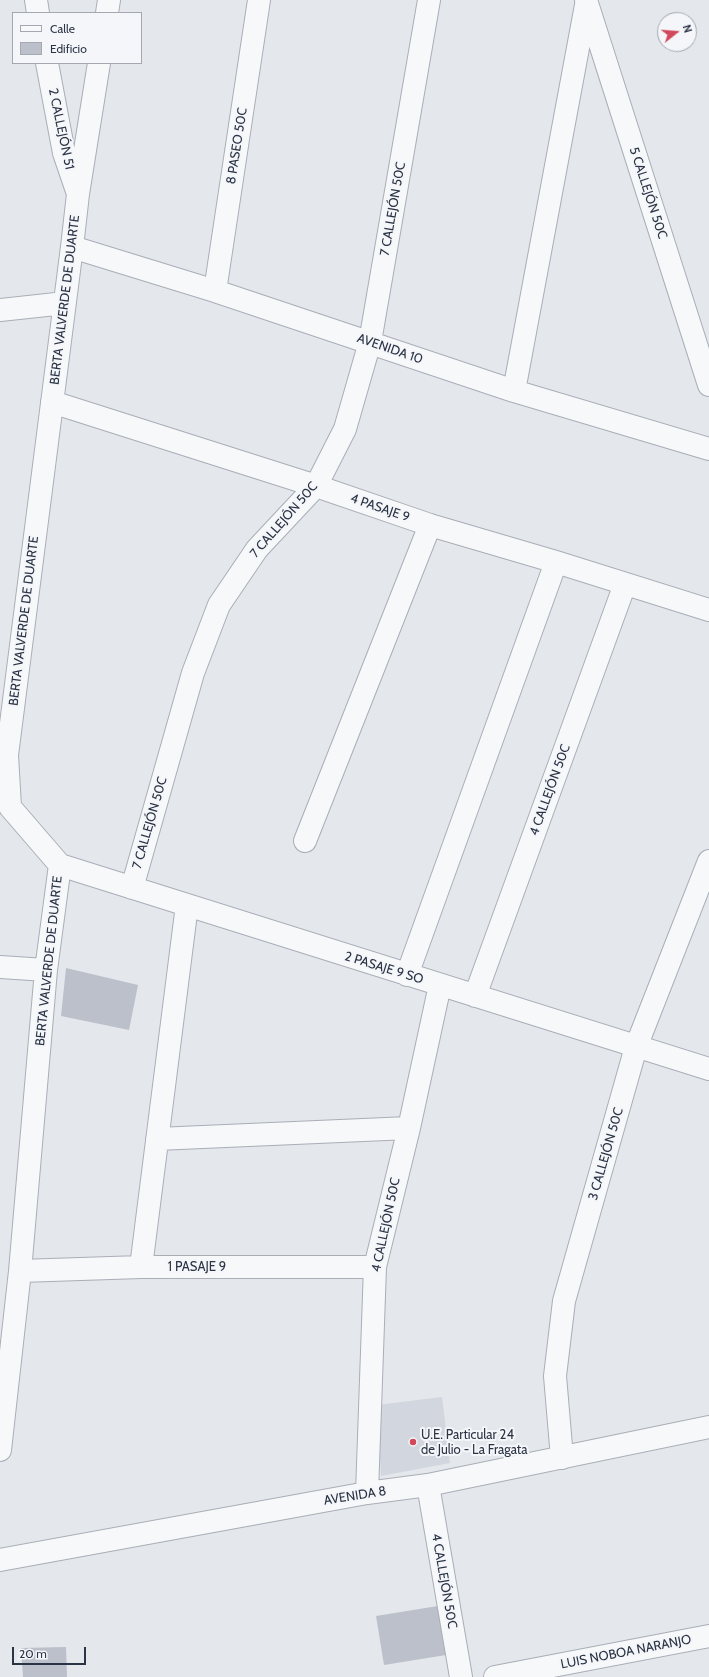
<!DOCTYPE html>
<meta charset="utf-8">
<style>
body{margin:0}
#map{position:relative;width:709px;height:1677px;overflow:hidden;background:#e4e7ec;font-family:Cabin,sans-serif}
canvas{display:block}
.legend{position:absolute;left:12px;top:12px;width:130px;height:52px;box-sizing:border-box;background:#f4f6f9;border:1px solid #a4a8b1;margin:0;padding:5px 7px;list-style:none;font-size:12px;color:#2b3445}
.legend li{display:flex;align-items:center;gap:8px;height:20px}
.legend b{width:20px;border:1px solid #a4a8b1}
.north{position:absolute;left:657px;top:12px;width:40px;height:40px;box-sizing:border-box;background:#f4f6f9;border:1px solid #a4a8b1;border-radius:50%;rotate:73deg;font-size:11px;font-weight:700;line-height:16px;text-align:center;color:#2b3445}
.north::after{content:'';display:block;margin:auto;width:14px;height:18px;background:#d1495b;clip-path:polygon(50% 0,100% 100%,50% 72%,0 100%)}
.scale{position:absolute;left:12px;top:1647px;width:74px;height:18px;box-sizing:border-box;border:2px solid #2b3445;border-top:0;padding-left:5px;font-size:12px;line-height:14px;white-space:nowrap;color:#2b3445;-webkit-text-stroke:3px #f4f6f9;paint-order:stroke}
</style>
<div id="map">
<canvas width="709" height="1677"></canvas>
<ul class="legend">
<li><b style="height:5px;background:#f7f8fa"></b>Calle</li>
<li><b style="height:11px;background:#bbc0ca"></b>Edificio</li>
</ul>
<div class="north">N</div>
<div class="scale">20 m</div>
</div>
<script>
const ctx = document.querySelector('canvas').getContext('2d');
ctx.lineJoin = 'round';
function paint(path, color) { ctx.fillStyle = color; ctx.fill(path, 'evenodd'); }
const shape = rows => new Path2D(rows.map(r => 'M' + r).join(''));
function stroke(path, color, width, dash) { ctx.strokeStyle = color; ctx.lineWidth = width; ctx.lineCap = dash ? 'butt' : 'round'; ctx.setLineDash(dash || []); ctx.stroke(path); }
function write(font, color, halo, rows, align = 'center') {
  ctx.font = font + ' Cabin,sans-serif'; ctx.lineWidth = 4; ctx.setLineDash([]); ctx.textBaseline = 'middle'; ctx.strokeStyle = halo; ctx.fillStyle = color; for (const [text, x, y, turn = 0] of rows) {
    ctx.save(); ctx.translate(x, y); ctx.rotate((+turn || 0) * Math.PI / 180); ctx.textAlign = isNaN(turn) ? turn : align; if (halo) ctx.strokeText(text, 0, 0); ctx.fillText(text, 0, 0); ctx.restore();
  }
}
paint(shape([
 [442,1397,450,1463,381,1476,377,1405]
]), '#d2d6de');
paint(shape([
 [66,968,138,985,129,1030,61,1016],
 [438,1606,446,1655,384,1665,376,1616],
 [66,1647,67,1677,23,1677,21,1648]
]), '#bbc0ca');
const minor = shape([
 [36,0,38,13],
 [586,0,709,385],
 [107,13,109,0],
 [47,63,64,153,77,191],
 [72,247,215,291,514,391,709,449],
 [215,291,259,0],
 [0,310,65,303],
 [514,391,586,5],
 [52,402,316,486,430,525,556,562,709,610],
 [305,841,430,525],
 [60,865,709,1069],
 [132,888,193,673,219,605,257,549,316,486,345,429,370,342,429,0],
 [0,967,46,970],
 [407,975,556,562],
 [475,996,625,584],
 [157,1139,409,1128],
 [141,1267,187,905],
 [20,1271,141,1267,375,1267],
 [0,1450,20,1271,46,970,60,865,10,807,7,755,72,247,78,194,99,63],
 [562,1458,555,1376,564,1301,636,1047,709,861],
 [428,1485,461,1677],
 [367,1493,375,1267,409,1128,440,985],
 [0,1560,367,1493,428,1485,709,1427],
 [495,1677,709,1636]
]);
stroke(minor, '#a9aeb7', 24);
stroke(minor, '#f7f8fa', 22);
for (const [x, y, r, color] of [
 [413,1442,4,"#d1495b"]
]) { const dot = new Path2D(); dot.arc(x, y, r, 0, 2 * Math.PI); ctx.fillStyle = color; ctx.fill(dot); stroke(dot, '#f4f6f9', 1.5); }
write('13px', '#2b3445', '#f4f6f9', [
 ["2 CALLEJÓN 51",61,129,78],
 ["8 PASEO 50C",237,146,-81],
 ["5 CALLEJÓN 50C",648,193,72],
 ["7 CALLEJÓN 50C",393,209,-80],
 ["BERTA VALVERDE DE DUARTE",65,300,-83],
 ["AVENIDA 10",390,349,19],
 ["4 PASAJE 9",380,508,19],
 ["7 CALLEJÓN 50C",284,520,-49],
 ["BERTA VALVERDE DE DUARTE",24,621,-83],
 ["4 CALLEJÓN 50C",550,790,-70],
 ["7 CALLEJÓN 50C",150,823,-74],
 ["BERTA VALVERDE DE DUARTE",49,961,-84],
 ["2 PASAJE 9 SO",384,968,17],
 ["3 CALLEJÓN 50C",606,1154,-74],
 ["4 CALLEJÓN 50C",386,1225,-78],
 ["1 PASAJE 9",197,1267],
 ["AVENIDA 8",355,1496,-9],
 ["4 CALLEJÓN 50C",444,1581,80],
 ["LUIS NOBOA NARANJO",626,1652,-11]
]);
write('13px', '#2b3445', '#f4f6f9', [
 ["U.E. Particular 24",421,1435],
 ["de Julio - La Fragata",421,1450]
], 'left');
</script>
